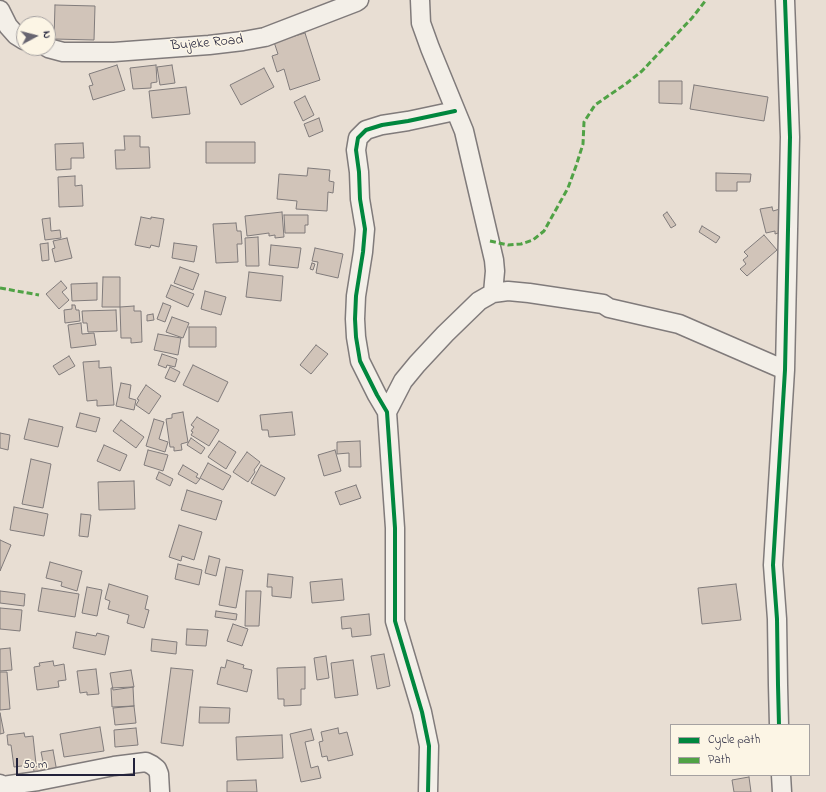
<!DOCTYPE html>
<style>
body{margin:0}
#map{position:relative;width:826px;height:792px;overflow:hidden;background:#e8ded3;font-family:"Indie Flower",sans-serif}
canvas{display:block}
.legend{position:absolute;left:670px;top:724px;width:140px;height:52px;box-sizing:border-box;background:#fcf5e5;border:1px solid #a5a1a1;margin:0;padding:5px 7px;list-style:none;font-size:12px;color:#22223b}
.legend li{display:flex;align-items:center;gap:8px;height:20px}
.legend b{width:20px;border:1px solid #a5a1a1}
.north{position:absolute;left:16px;top:16px;width:40px;height:40px;box-sizing:border-box;background:#fcf5e5;border:1px solid #a5a1a1;border-radius:50%;rotate:83deg;font-size:11px;font-weight:700;line-height:16px;text-align:center;color:#22223b}
.north::after{content:'';display:block;margin:auto;width:14px;height:18px;background:#676470;clip-path:polygon(50% 0,100% 100%,50% 72%,0 100%)}
.scale{position:absolute;left:16px;top:758px;width:119px;height:18px;box-sizing:border-box;border:2px solid #22223b;border-top:0;padding-left:5px;font-size:12px;line-height:14px;white-space:nowrap;color:#22223b;-webkit-text-stroke:3px #fcf5e5;paint-order:stroke}
</style>
<div id="map">
<canvas width="826" height="792"></canvas>
<ul class="legend">
<li><b style="height:5px;background:#00873e"></b>Cycle path</li>
<li><b style="height:5px;background:#50a245"></b>Path</li>
</ul>
<div class="north">N</div>
<div class="scale">50 m</div>
</div>
<script>
const ctx = document.querySelector('canvas').getContext('2d');
ctx.lineJoin = 'round';
function paint(path, color) { ctx.fillStyle = color; ctx.fill(path, 'evenodd'); }
const shape = rows => new Path2D(rows.map(r => 'M' + r).join(''));
function stroke(path, color, width, dash) { ctx.strokeStyle = color; ctx.lineWidth = width; ctx.lineCap = dash ? 'butt' : 'round'; ctx.setLineDash(dash || []); ctx.stroke(path); }
function write(font, color, halo, rows, align = 'center') {
  ctx.font = font + ' "Indie Flower",sans-serif'; ctx.lineWidth = 3; ctx.setLineDash([]); ctx.textBaseline = 'middle'; ctx.strokeStyle = halo; ctx.fillStyle = color; for (const [text, x, y, turn = 0] of rows) {
    ctx.save(); ctx.translate(x, y); ctx.rotate((+turn || 0) * Math.PI / 180); ctx.textAlign = isNaN(turn) ? turn : align; if (halo) ctx.strokeText(text, 0, 0); ctx.fillText(text, 0, 0); ctx.restore();
  }
}
const building = shape([
 [55,5,95,6,94,40,54,39,55,5],
 [305,33,320,80,290,90,284,69,277,72,272,56,278,54,274,42,305,33],
 [117,65,125,90,93,100,89,86,93,85,89,74,117,65],
 [156,65,157,82,151,83,151,88,133,89,130,68,156,65],
 [172,65,175,83,160,85,157,67,172,65],
 [264,68,274,87,241,105,230,85,264,68],
 [659,81,682,81,682,104,659,103,659,81],
 [694,85,768,97,764,121,690,109,694,85],
 [186,87,190,114,152,118,149,91,186,87],
 [305,96,314,115,303,121,294,102,305,96],
 [319,118,323,131,309,137,304,124,319,118],
 [124,136,140,136,140,147,149,147,150,168,116,169,115,150,125,150,124,136],
 [206,142,255,142,255,163,206,163,206,142],
 [83,143,84,158,71,158,71,169,56,170,55,144,83,143],
 [308,168,330,170,329,181,334,182,333,193,328,192,327,211,296,209,297,201,277,199,279,174,307,176,308,168],
 [716,173,751,174,750,182,737,182,737,191,716,191,716,173],
 [75,176,75,186,82,185,83,206,59,207,58,177,75,176],
 [772,207,773,211,780,209,785,231,775,234,775,231,766,233,760,209,772,207],
 [282,212,284,237,275,238,275,235,269,236,269,233,247,236,245,216,282,212],
 [667,212,676,225,671,228,663,215,667,212],
 [284,215,308,215,308,225,305,225,305,233,285,233,284,215],
 [141,217,151,219,151,217,164,219,159,247,151,245,150,248,135,245,141,217],
 [50,218,51,231,60,230,61,238,45,240,42,219,50,218],
 [236,223,237,231,241,231,242,244,237,244,238,262,216,263,213,224,236,223],
 [702,226,720,237,716,243,699,232,702,226],
 [764,235,777,250,747,276,740,269,746,264,743,260,748,256,744,252,764,235],
 [258,237,259,266,246,266,245,238,258,237],
 [67,238,72,258,55,262,52,249,55,248,53,241,67,238],
 [48,243,49,260,42,261,40,244,48,243],
 [174,243,197,246,194,262,172,258,174,243],
 [271,245,301,248,298,268,269,265,271,245],
 [315,248,343,254,338,278,316,273,318,262,312,261,315,248],
 [312,263,315,264,313,270,310,269,312,263],
 [180,267,199,274,193,290,174,283,180,267],
 [249,272,283,276,281,301,246,297,249,272],
 [103,277,120,277,120,307,102,307,103,277],
 [61,281,67,288,62,292,69,300,59,309,46,294,61,281],
 [97,283,97,300,72,301,71,284,97,283],
 [171,285,194,294,188,307,166,297,171,285],
 [205,291,226,297,221,315,201,309,205,291],
 [163,303,171,306,165,322,157,319,163,303],
 [72,305,75,305,76,310,79,310,80,321,65,323,64,310,72,309,72,305],
 [134,306,134,311,141,311,142,342,131,343,131,338,121,338,120,307,134,306],
 [116,310,117,331,88,332,87,323,83,323,82,311,116,310],
 [153,314,154,320,147,321,147,315,153,314],
 [172,317,189,323,183,338,166,332,172,317],
 [81,323,82,334,94,333,96,345,71,348,68,325,81,323],
 [189,327,216,327,216,347,189,347,189,327],
 [158,334,181,338,178,355,154,350,158,334],
 [316,345,328,354,311,374,300,365,316,345],
 [162,354,177,359,175,367,167,365,166,368,158,365,162,354],
 [69,356,75,366,59,375,53,366,69,356],
 [99,361,99,368,111,367,114,405,97,406,97,400,87,401,83,362,99,361],
 [193,365,228,382,218,402,183,385,193,365],
 [170,367,180,372,175,382,165,378,170,367],
 [121,383,131,385,129,398,136,400,134,410,116,406,121,383],
 [146,385,161,396,149,414,136,405,139,400,137,399,146,385],
 [183,412,188,442,181,444,182,450,174,451,174,447,170,447,166,419,172,418,172,414,183,412],
 [292,412,295,435,269,437,268,430,262,430,260,415,292,412],
 [80,413,100,418,96,432,76,427,80,413],
 [197,417,219,430,209,446,191,435,193,432,191,431,194,427,191,425,197,417],
 [29,419,63,427,58,447,24,439,29,419],
 [154,419,164,422,159,439,168,442,165,452,146,446,154,419],
 [121,420,144,437,136,448,113,431,121,420],
 [0,433,10,435,8,450,0,448,0,433],
 [191,438,205,448,201,454,187,445,191,438],
 [219,441,236,452,226,469,208,457,219,441],
 [360,441,361,467,349,467,349,453,337,454,337,442,360,441],
 [104,445,127,455,120,471,97,461,104,445],
 [148,450,168,455,163,471,144,465,148,450],
 [335,450,341,471,324,476,318,455,335,450],
 [247,452,260,462,254,470,255,472,248,482,233,472,247,452],
 [31,459,51,464,43,508,22,504,31,459],
 [208,463,231,476,223,490,200,478,208,463],
 [183,465,198,474,196,477,200,479,196,484,178,474,183,465],
 [261,465,285,478,275,496,251,483,261,465],
 [159,472,173,479,170,486,156,479,159,472],
 [134,481,135,509,99,510,98,482,134,481],
 [356,485,361,498,340,505,335,492,356,485],
 [187,490,222,501,216,520,181,510,187,490],
 [14,507,48,514,44,536,10,530,14,507],
 [81,514,91,515,88,537,79,536,81,514],
 [179,525,202,532,194,560,182,556,181,561,169,557,179,525],
 [0,540,11,545,0,571,0,540],
 [209,556,220,559,216,576,205,573,209,556],
 [50,562,82,571,77,591,61,586,62,582,46,578,50,562],
 [178,564,202,570,199,585,175,579,178,564],
 [226,567,243,570,236,608,219,605,226,567],
 [268,574,293,577,291,598,272,596,272,587,267,587,268,574],
 [342,579,344,600,312,603,310,582,342,579],
 [109,584,148,596,145,609,149,610,144,628,127,623,129,615,108,609,110,601,105,599,109,584],
 [736,584,741,620,702,624,698,588,736,584],
 [87,587,102,590,97,616,82,613,87,587],
 [42,588,79,594,75,617,38,611,42,588],
 [0,591,25,594,24,606,0,603,0,591],
 [246,591,261,591,259,626,245,626,246,591],
 [0,608,22,610,20,631,0,629,0,608],
 [216,611,237,614,236,620,215,617,216,611],
 [369,614,371,635,352,637,351,628,342,629,341,617,369,614],
 [233,624,248,629,242,646,227,641,233,624],
 [187,629,208,630,206,646,186,645,187,629],
 [76,632,96,636,97,633,109,636,105,655,73,648,76,632],
 [152,639,177,642,176,654,151,651,152,639],
 [10,648,12,670,0,671,0,649,10,648],
 [384,654,390,686,377,689,371,656,384,654],
 [326,656,329,678,317,680,314,658,326,656],
 [227,660,244,665,243,668,252,670,247,692,217,684,221,667,225,668,227,660],
 [353,660,358,695,335,698,331,663,353,660],
 [53,661,54,666,64,664,66,680,58,681,59,687,37,690,34,667,40,666,39,663,53,661],
 [305,667,305,689,301,689,301,705,284,706,284,699,278,699,277,668,305,667],
 [171,668,193,670,183,746,161,743,171,668],
 [96,669,99,694,87,695,87,692,80,693,77,671,96,669],
 [131,670,134,687,113,690,110,673,131,670],
 [0,672,7,672,10,709,0,710,0,672],
 [133,687,134,706,112,707,111,688,133,687],
 [134,706,136,723,115,725,113,708,134,706],
 [200,707,230,708,229,723,199,723,200,707],
 [0,713,4,733,0,734,0,713],
 [100,727,104,751,64,757,60,734,100,727],
 [136,728,138,745,115,747,114,730,136,728],
 [338,728,339,734,347,732,353,755,328,761,327,756,322,757,319,742,323,741,321,732,338,728],
 [311,729,314,740,305,742,311,768,318,766,321,778,301,782,290,734,311,729],
 [24,733,25,737,33,736,36,764,14,767,11,745,8,745,7,735,24,733],
 [282,735,283,758,237,760,236,737,282,735],
 [53,750,57,772,35,775,33,767,44,766,41,752,53,750],
 [749,777,751,792,734,792,732,780,749,777],
 [256,780,257,792,227,792,227,781,256,780]
]);
paint(building, '#d1c4b9');
stroke(building, '#807b7b', 1);
const minor = shape([
 [420,0,421,23,430,48,464,131,494,260,495,271,493,293],
 [0,10,8,26,16,35,24,40],
 [48,48,63,52,114,52,209,45,243,41,265,37,356,2,359,0],
 [387,412,403,381,417,364,445,334,479,301,493,293,508,291,529,293,603,304,609,308,679,324,785,370],
 [779,725,778,685,777,619,773,565,785,370,790,137,785,0],
 [781,775,782,792],
 [0,784,3,786,38,781,114,766,146,762,152,765,157,769,159,774,160,792],
 [428,792,429,746,422,712,395,621,395,528,387,412,377,395,360,361,356,337,355,319,356,296,363,252,365,229,360,199,359,172,356,150,358,138,366,130,382,125,408,121,455,111]
]);
stroke(minor, '#807b7b', 21);
stroke(minor, '#f3efe8', 18);
stroke(shape([
 [490,241,508,245,521,244,533,240,544,231,568,188,576,166,583,144,584,122,595,105,627,83,642,71,673,38,692,18,706,0],
 [0,288,39,295]
]), '#50a245', 3, [6, 3]);
stroke(shape([
 [779,725,778,685,777,619,773,565,785,370,790,137,785,0],
 [428,792,429,746,422,712,395,621,395,528,387,412,377,395,360,361,356,337,355,319,356,296,363,252,365,229,360,199,359,172,356,150,358,138,366,130,382,125,408,121,455,111]
]), '#00873e', 4);
write('14px', '#22223b', '#fcf5e5', [
 ["Bujeke Road",207,44,-5]
]);
</script>
